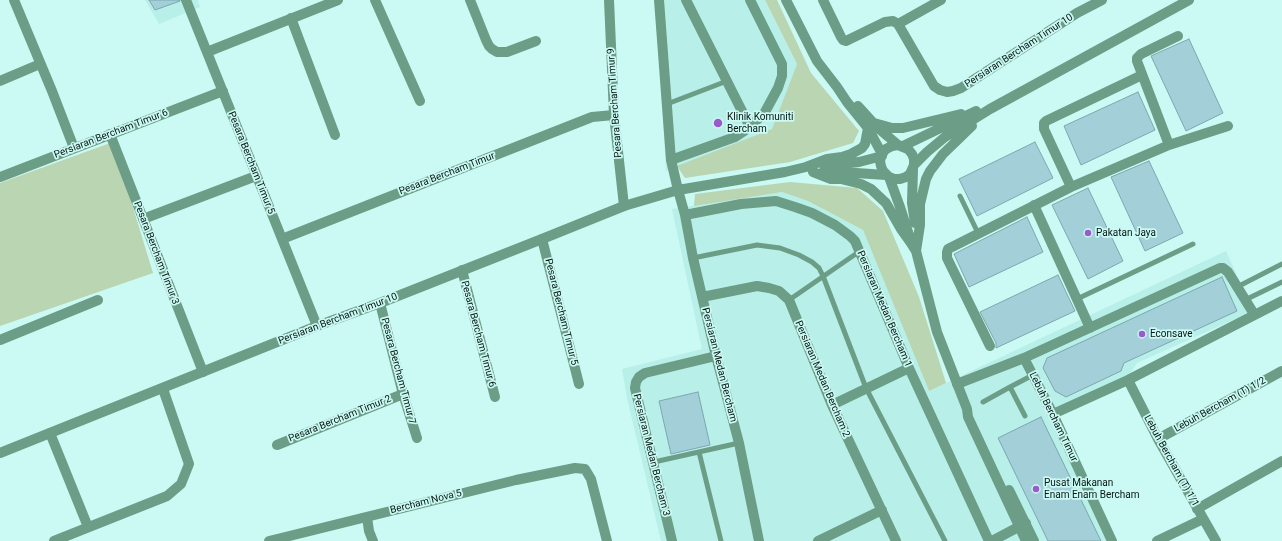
<!DOCTYPE html>
<style>
body{margin:0}
canvas{display:block;background:#cbf9f3}
</style>
<canvas width="1282" height="541"></canvas>
<script>
const ctx = document.querySelector('canvas').getContext('2d');
ctx.lineJoin = 'round';
function paint(path, color) { ctx.fillStyle = color; ctx.fill(path, 'evenodd'); }
const shape = rows => new Path2D(rows.map(r => 'M' + r).join(''));
function stroke(path, color, width, dash) { ctx.strokeStyle = color; ctx.lineWidth = width; ctx.lineCap = dash ? 'butt' : 'round'; ctx.setLineDash(dash || []); ctx.stroke(path); }
function write(font, color, halo, rows, align = 'center') {
  ctx.font = font + ' Roboto,sans-serif'; ctx.lineWidth = 3.5; ctx.setLineDash([]); ctx.textBaseline = 'middle'; ctx.strokeStyle = halo; ctx.fillStyle = color; for (const [text, x, y, turn = 0] of rows) {
    ctx.save(); ctx.translate(x, y); ctx.rotate((+turn || 0) * Math.PI / 180); ctx.textAlign = isNaN(turn) ? turn : align; if (halo) ctx.strokeText(text, 0, 0); ctx.fillText(text, 0, 0); ctx.restore();
  }
}
paint(shape([
 [145,0,198,0,200,7,159,24],
 [656,0,765,0,797,64,772,129,666,171],
 [782,192,808,201,863,230,929,391,1226,251,1253,311,1137,363,1127,379,1053,413,1114,541,661,541,627,398,622,369,702,349,672,209]
]), '#b8f0e9');
paint(shape([
 [765,0,777,0,811,73,859,131,853,143,790,162,685,178,677,166,772,129,797,64],
 [113,142,153,273,0,326,0,183],
 [790,182,857,188,883,211,919,297,946,383,929,391,863,230,808,201,782,192,694,206,695,194]
]), '#b9d5b2');
const building = shape([
 [149,0,180,0,180,1,155,10,149,0],
 [1189,39,1223,113,1186,131,1151,56,1189,39],
 [1138,92,1155,130,1081,165,1064,126,1138,92],
 [1035,142,1053,178,977,216,959,179,1035,142],
 [1149,161,1183,233,1145,251,1111,177,1149,161],
 [1088,188,1123,261,1088,279,1052,205,1088,188],
 [1027,217,1043,252,969,287,954,254,1027,217],
 [1058,275,1075,311,996,348,996,343,980,312,1058,275],
 [1222,277,1237,311,1124,363,1121,371,1066,397,1055,391,1043,368,1047,358,1222,277],
 [698,392,710,445,671,454,659,401,698,392],
 [1041,417,1101,541,1048,541,998,438,1041,417]
]);
paint(building, '#a3cfd8');
stroke(building, '#7ca7af', 1);
stroke(shape([
 [667,104,727,81],
 [960,196,978,233],
 [693,258,757,245,780,248,799,255,812,262,819,268,823,276,866,388,945,541],
 [1237,287,1282,264],
 [1077,299,1193,244],
 [789,300,860,251],
 [1245,300,1282,282],
 [983,402,1010,387],
 [1025,416,1010,387,1033,375],
 [699,452,721,541],
 [654,462,739,443]
]), '#6c9d86', 5);
stroke(shape([
 [14,0,52,91,74,148],
 [186,0,317,326],
 [375,0,420,101],
 [470,0,486,40,489,46,492,49,497,52,507,52,536,41],
 [609,0,614,115,624,206],
 [659,0,671,160,678,190,685,215,693,258,716,356,739,443,759,541],
 [686,0,750,127],
 [823,0,841,37,843,40,846,41,885,22,893,21,898,24,941,0],
 [291,18,335,135],
 [898,24,934,86,940,90,947,92,953,91,961,88,1077,13,1102,0],
 [207,52,338,0],
 [0,81,40,64],
 [110,134,203,372],
 [1169,145,1228,126],
 [671,160,735,137,750,127,765,112,778,88,782,76,782,64,750,0],
 [0,177,223,91],
 [1071,187,1044,129,1044,123,1046,121,1142,75],
 [1034,205,1090,328],
 [685,215,741,204,776,201,795,207,812,213,835,225,850,236,855,241,909,368,989,541],
 [143,219,256,176],
 [282,239,592,117,614,115],
 [542,239,579,384],
 [462,270,495,397],
 [702,297,757,286,769,288,779,291,789,300,832,405,896,541],
 [380,303,403,394,417,438],
 [0,340,98,300],
 [990,346,947,258,947,252,948,249,1071,187,1169,145,1137,61,1137,58,1141,54,1178,36],
 [1024,358,1053,414,1112,541],
 [1128,380,1282,301],
 [957,384,1024,358,1220,268,1223,268,1228,272,1254,314],
 [832,405,909,368],
 [1053,414,1128,380,1158,439,1216,541],
 [50,433,88,527],
 [1158,439,1282,371],
 [277,445,403,394],
 [1197,509,1282,461],
 [367,517,369,531,373,541],
 [54,541,167,496,181,484,189,464,163,389],
 [269,541,516,480,575,468,585,469,591,479,607,541],
 [672,541,635,388,636,382,639,377,645,373,716,356],
 [818,541,882,510],
 [992,541,1026,523],
 [1157,541,1203,519]
]), '#6c9d86', 10);
stroke(shape([
 [786,0,817,61,837,87,847,102,868,128,882,154],
 [858,106,878,128,898,145],
 [874,123,892,128,903,128,961,114],
 [903,146,976,111],
 [914,165,914,159,912,154,908,149,898,145,892,146,886,149,882,154,880,161,881,166,883,171,889,177,894,179,900,179,906,177,910,174,914,165,927,152,945,137,990,109,1189,0],
 [824,166,859,162,882,156],
 [913,169,912,203,915,223],
 [813,172,831,179,841,179,861,184,871,189,886,203,901,229,911,243,916,251,937,332,967,409,968,417,1026,541],
 [823,172,841,172,886,175],
 [889,177,900,207,909,235],
 [916,251,920,225,920,204,926,179,930,171,943,154,972,126],
 [0,453,317,326,380,303,542,239,624,206,678,190,785,172,806,167,827,159,842,157,851,154,862,148,865,144,868,128],
 [1009,490,1034,541]
]), '#6c9d86', 10);
for (const [x, y, r, color] of [
 [718,123,5,"#9b59cf"],
 [1088,233,4,"#9b59cf"],
 [1142,334,4,"#9b59cf"],
 [1036,489,4,"#9b59cf"]
]) { const dot = new Path2D(); dot.arc(x, y, r, 0, 2 * Math.PI); ctx.fillStyle = color; ctx.fill(dot); stroke(dot, '#cbf9f3', 1.5); }
write('10px', '#051614', '#cbf9f3', [
 ["Persiaran Bercham Timur 10",1019,51,-33],
 ["Pesara Bercham Timur 9",615,103,-94],
 ["Persiaran Bercham Timur 6",111,134,-21],
 ["Pesara Bercham Timur 5",251,163,68],
 ["Pesara Bercham Timur",447,174,-21],
 ["Pesara Bercham Timur 3",156,253,69],
 ["Persiaran Medan Bercham 1",884,309,67],
 ["Pesara Bercham Timur 5",561,312,76],
 ["Persiaran Bercham Timur 10",338,319,-21],
 ["Pesara Bercham Timur 6",478,334,75],
 ["Persiaran Medan Bercham",719,365,76],
 ["Pesara Bercham Timur 7",398,371,75],
 ["Persiaran Medan Bercham 2",822,379,67],
 ["Lebuh Bercham (T) 1/2",1220,405,-29],
 ["Lebuh Bercham Timur",1053,417,64],
 ["Pesara Bercham Timur 2",340,419,-22],
 ["Persiaran Medan Bercham 3",651,455,76],
 ["Lebuh Bercham (T) 1/1",1171,461,61],
 ["Bercham Nova 5",426,502,-14]
]);
write('10px', '#051614', '#cbf9f3', [
 ["Klinik Komuniti",727,117],
 ["Bercham",727,129],
 ["Pakatan Jaya",1096,233],
 ["Econsave",1150,334],
 ["Pusat Makanan",1044,483],
 ["Enam Enam Bercham",1044,495]
], 'left');
</script>
